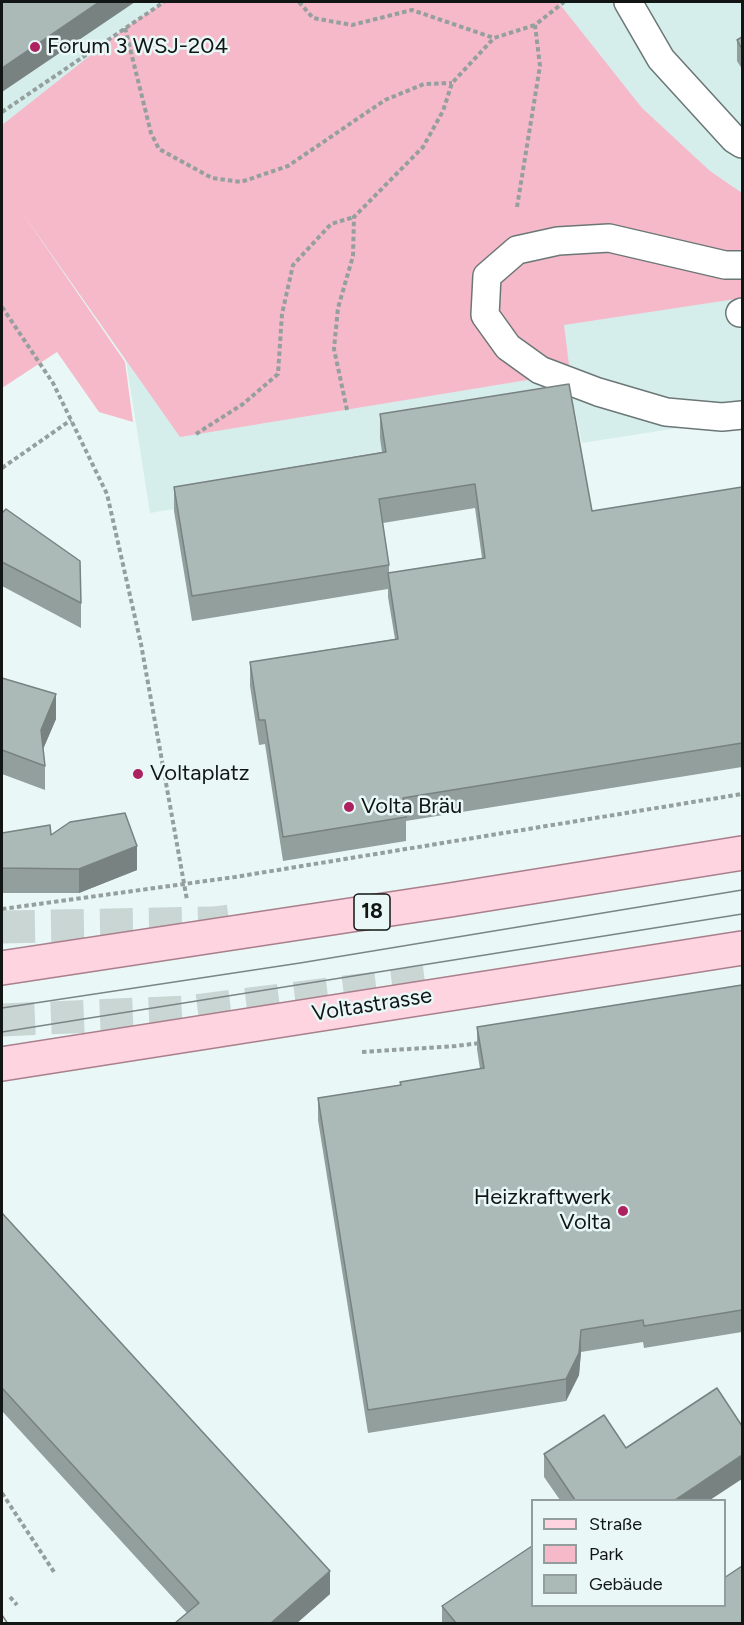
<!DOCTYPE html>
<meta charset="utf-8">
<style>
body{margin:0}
#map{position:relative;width:744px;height:1625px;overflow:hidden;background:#e9f8f6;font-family:Figtree,sans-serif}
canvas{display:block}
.frame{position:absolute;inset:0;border:3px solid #111615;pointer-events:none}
.legend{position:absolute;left:531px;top:1499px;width:195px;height:108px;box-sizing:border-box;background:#e9f8f6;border:2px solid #939e9c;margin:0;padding:8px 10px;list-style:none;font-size:18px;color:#111615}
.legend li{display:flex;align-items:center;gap:12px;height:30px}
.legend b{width:30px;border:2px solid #939e9c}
</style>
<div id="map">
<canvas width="744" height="1625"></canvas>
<div class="frame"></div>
<ul class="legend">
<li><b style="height:8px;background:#fed4e0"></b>Straße</li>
<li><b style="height:16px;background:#f5b9ca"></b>Park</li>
<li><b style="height:16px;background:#abb9b7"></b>Gebäude</li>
</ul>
</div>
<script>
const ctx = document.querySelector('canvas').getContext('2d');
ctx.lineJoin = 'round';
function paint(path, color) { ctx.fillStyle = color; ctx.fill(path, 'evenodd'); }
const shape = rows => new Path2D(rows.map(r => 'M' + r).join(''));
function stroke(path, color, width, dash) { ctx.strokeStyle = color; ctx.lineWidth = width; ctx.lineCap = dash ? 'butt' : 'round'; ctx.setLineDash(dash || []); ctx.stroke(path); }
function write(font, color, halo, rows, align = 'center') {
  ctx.font = font + ' Figtree,sans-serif'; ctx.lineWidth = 5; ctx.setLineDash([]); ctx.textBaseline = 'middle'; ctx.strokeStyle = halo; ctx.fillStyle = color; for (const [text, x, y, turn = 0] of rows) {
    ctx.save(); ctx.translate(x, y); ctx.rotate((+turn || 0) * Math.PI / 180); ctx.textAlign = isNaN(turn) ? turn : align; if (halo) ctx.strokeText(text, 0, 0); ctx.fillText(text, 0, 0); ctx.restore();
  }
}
paint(shape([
 [2,2,742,2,742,418,582,443,574,407,456,426,390,473,150,513,126,361,2,184]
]), '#d6eeeb');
paint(shape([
 [164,2,558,2,642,108,710,171,742,193,742,298,564,325,570,373,180,437,19,208,125,362,133,422,99,412,57,352,2,388,2,125,125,28]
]), '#f5b9ca');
stroke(shape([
 [2,927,214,923,229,921],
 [2,1020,186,1012,433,981]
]), '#c9d6d4', 33, [33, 16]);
const lane = shape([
 [628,2,661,59,734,139,742,144],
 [742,265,725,265,609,238,558,241,517,250,487,276,485,315,508,347,540,370,598,392,666,412,722,417,742,415],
 [740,313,742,312]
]);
const primary = shape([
 [2,968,450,900,742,853],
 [2,1064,742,948]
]);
stroke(lane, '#6b7776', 30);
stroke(primary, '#aa7f8c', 36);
stroke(shape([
 [299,2,313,18,352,25,412,10,494,38,535,25],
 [125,28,151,133,159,149,212,178,241,182,288,166,385,100,424,84,452,83],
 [2,112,164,2],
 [517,207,540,66,535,25,564,2],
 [2,307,53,383,107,494,141,644,187,900],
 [347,410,334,349,338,308,353,256,354,217,423,147,443,111,452,83,494,38],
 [196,434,243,404,278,374,282,314,293,265,331,224,354,217],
 [2,468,71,420],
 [2,909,235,877,742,794],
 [362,1052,456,1046,480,1043],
 [2,1493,54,1572],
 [10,1597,17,1605]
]), '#95a09e', 4, [4.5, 3]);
stroke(lane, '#fff', 27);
stroke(primary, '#fed4e0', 33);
stroke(shape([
 [2,1008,300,963,742,890],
 [2,1032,742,914],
 [2,1615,8,1624]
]), '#7b8584', 1.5);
paint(shape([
 [742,37,742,69,737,61,737,40],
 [380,414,592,511,742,487,742,767,406,821,406,841,283,861,265,744,259,745,250,686,250,662,395,639,388,597,388,589,192,621,174,511,174,487,382,452,380,438],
 [475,508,482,558,389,573,389,565,383,523],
 [2,513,81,603,81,628,2,586],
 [2,678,56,719,43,749,45,766,45,790,2,774],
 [2,833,51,835,137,870,79,893,2,893],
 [742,985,742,1332,644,1348,643,1342,581,1352,579,1375,566,1401,368,1433,318,1120,318,1098,400,1085,480,1069,477,1049,477,1027],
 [2,1213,330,1594,297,1623,175,1623,187,1613,2,1411],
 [626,1448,710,1500,560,1500,544,1477,544,1454],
 [724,1605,742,1623,442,1623,442,1606]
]), '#939f9d');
paint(shape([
 [99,2,135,2,2,92,2,68],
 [56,694,56,719,41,754,41,730],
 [137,846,137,870,79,893,79,869],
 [581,1330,581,1352,579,1375,566,1401,566,1379],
 [742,1455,742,1479,710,1500,675,1500],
 [330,1571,330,1594,297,1623,271,1623]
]), '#788280');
const building = shape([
 [2,2,99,2,2,68,2,2],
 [742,37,742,49,737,40,742,37],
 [569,384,592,511,742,487,742,743,403,798,406,817,283,837,265,720,259,720,250,662,398,639,388,573,485,558,475,484,379,499,389,565,192,596,174,487,386,452,380,414,569,384],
 [6,509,80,561,81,603,2,562,2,513,6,509],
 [2,678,56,694,41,730,45,766,2,750,2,678],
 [125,813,137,846,79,869,2,868,2,833,50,825,51,835,70,822,125,813],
 [742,985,742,1310,644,1326,643,1320,581,1330,579,1353,566,1379,368,1410,318,1098,401,1085,400,1082,484,1068,477,1027,742,985],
 [2,1213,330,1571,271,1623,175,1623,199,1603,2,1388,2,1213],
 [717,1388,742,1426,742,1455,675,1500,575,1500,544,1454,604,1415,626,1448,717,1388],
 [532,1546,532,1605,724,1605,724,1578,742,1566,742,1623,456,1623,442,1606,532,1546]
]);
paint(building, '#abb9b7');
stroke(building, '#788280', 1.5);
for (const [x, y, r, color] of [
 [35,47,6,"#ad2160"],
 [138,774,6,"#ad2160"],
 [349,807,6,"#ad2160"],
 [623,1211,6,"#ad2160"]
]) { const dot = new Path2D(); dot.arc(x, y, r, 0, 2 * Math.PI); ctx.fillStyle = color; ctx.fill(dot); stroke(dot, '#e9f8f6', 2); }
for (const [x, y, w] of [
 [372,912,36]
]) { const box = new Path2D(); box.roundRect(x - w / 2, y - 18, w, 36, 4.5); ctx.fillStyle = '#e9f8f6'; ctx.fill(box); stroke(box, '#111615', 1.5); }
write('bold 21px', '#111615', null, [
 ["18",372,912]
]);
write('22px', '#111615', '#e9f8f6', [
 ["Forum 3 WSJ-204",47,47],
 ["Voltaplatz",150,774],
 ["Volta Bräu",361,807],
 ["Heizkraftwerk",611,1198,"right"],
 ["Volta",611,1223,"right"]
], 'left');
write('22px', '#111615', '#e9f8f6', [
 ["Voltastrasse",372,1005,-9]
]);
</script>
